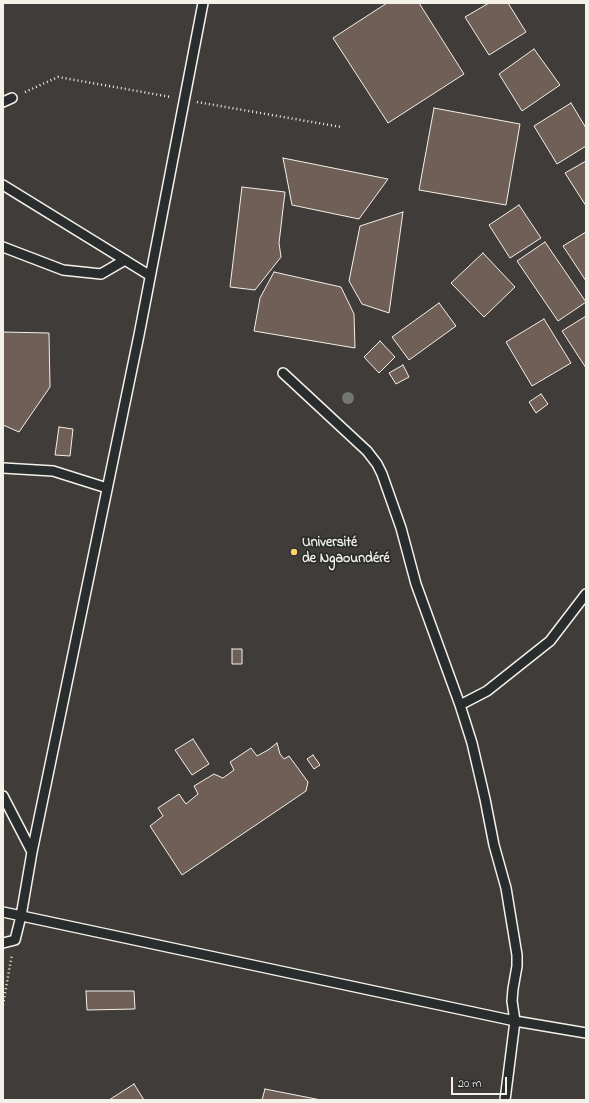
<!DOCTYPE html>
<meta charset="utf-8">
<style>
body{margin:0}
#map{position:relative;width:589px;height:1103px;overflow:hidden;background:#2a2d2e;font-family:"Indie Flower",sans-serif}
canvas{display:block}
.frame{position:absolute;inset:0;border:4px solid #f4f1e8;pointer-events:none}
.scale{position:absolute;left:451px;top:1077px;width:56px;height:18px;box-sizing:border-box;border:2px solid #f4f1e8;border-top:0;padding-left:5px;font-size:12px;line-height:14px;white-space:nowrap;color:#f4f1e8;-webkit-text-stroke:3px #2a2d2e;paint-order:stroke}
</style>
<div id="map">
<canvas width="589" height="1103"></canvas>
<div class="frame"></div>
<div class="scale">20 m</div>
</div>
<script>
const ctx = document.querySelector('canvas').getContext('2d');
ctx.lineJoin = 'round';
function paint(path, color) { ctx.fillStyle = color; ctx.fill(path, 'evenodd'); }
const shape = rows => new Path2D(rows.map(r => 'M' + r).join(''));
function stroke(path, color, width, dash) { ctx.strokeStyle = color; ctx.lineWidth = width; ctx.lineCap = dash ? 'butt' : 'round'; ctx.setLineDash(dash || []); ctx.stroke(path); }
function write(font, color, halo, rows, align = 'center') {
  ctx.font = font + ' "Indie Flower",sans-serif'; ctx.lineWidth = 3.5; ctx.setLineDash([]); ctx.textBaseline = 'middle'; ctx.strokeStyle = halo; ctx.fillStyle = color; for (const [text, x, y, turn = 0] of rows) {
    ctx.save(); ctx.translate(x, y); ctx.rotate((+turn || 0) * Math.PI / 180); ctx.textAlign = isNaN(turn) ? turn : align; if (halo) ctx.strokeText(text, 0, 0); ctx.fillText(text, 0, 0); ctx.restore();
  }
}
paint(shape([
 [3,3,586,3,586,1100,3,1100]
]), '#3f3c3a');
const building = shape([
 [387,3,419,3,464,74,388,123,333,38,387,3],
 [489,3,508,3,526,32,489,55,465,17,489,3],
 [534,49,560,85,522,111,499,74,534,49],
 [571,103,586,128,586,146,557,164,534,126,571,103],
 [434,108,520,124,506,205,419,190,434,108],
 [283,158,388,179,359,219,292,205,283,158],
 [586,161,586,206,565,173,586,161],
 [242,187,285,192,279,243,281,257,255,290,230,287,242,187],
 [519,205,541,238,510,258,489,225,519,205],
 [403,212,389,313,362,304,349,281,360,226,403,212],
 [586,232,586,281,563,246,586,232],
 [545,242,586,302,558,321,517,261,545,242],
 [483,253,515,287,484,317,451,283,483,253],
 [274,272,341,287,354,314,355,348,254,331,260,298,274,272],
 [439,303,456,326,409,360,392,337,439,303],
 [586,316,586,368,562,331,586,316],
 [544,319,571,363,532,386,506,342,544,319],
 [3,332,49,333,50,387,19,432,3,425,3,332],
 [380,341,395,357,379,373,364,357,380,341],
 [403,365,409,377,396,384,389,373,403,365],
 [541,394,548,404,536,413,529,402,541,394],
 [59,427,73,429,70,456,55,455,59,427],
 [232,649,242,649,242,664,232,664,232,649],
 [193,739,209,764,192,775,175,750,193,739],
 [277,743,280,754,284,759,289,756,308,782,306,791,182,875,150,826,163,816,158,808,179,794,186,804,198,794,194,786,214,774,223,778,234,770,230,762,251,748,257,756,268,750,277,743],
 [313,755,320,765,314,769,307,759,313,755],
 [86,991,134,991,135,1009,87,1010,86,991],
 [134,1084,144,1100,109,1100,134,1084],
 [265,1089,321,1100,262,1100,265,1089]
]);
paint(building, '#6f5f56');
stroke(building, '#f4f1e8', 1);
const service = shape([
 [3,102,12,98],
 [3,185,149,275],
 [3,247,63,270,101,274,125,260],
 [283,373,367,451,377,464,382,474,401,528,416,584,460,705,472,743,485,799,494,845,506,888,517,955,517,966,513,989,512,1001,515,1021,505,1100],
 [3,468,53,471,107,488],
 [460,705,487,691,550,641,586,594],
 [3,796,32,852],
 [3,912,515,1021,586,1033],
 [3,943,15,940,21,916,32,852,139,335,203,3]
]);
stroke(service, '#f4f1e8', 12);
stroke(shape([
 [25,92,58,77,171,97],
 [197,102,341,127],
 [3,1005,12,954]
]), '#f4f1e8', 2.5, [1, 3]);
stroke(service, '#2a2d2e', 9);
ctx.fillStyle = '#727871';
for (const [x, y] of [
 [348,398]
]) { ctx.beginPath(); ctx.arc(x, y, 6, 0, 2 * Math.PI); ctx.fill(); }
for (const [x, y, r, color] of [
 [294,552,4,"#ffd166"]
]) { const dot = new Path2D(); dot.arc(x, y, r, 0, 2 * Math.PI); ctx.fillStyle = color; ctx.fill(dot); stroke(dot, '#2a2d2e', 1.5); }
write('bold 14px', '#f4f1e8', '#2a2d2e', [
 ["Université",302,544],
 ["de Ngaoundéré",302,560]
], 'left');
</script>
